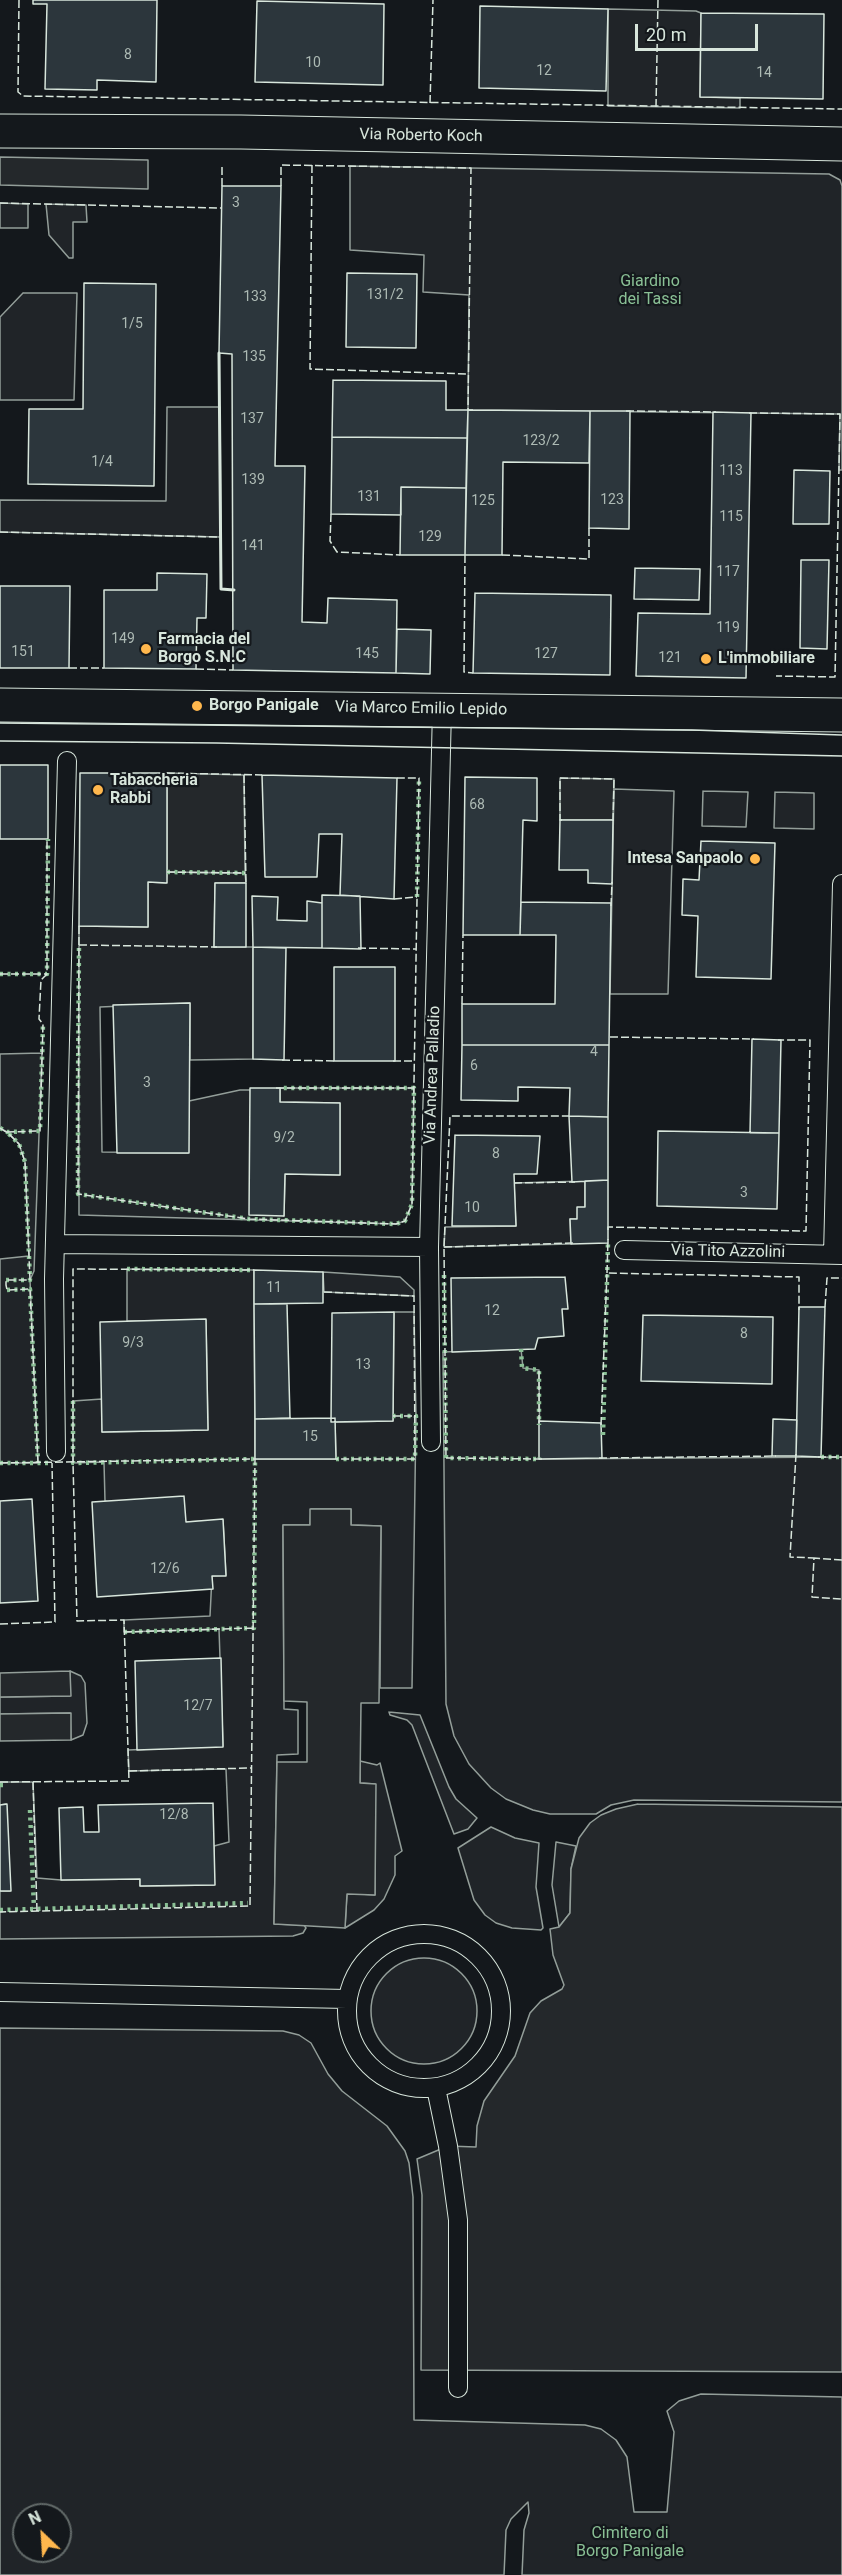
<!DOCTYPE html>
<style>
body{margin:0}
#map{position:relative;width:842px;height:2575px;overflow:hidden;background:#14181c;font-family:Roboto,sans-serif}
canvas{display:block}
.north{position:absolute;left:12px;top:2503px;width:60px;height:60px;box-sizing:border-box;background:#14181c;border:2px solid #626a69;border-radius:50%;rotate:335deg;font-size:16px;font-weight:700;line-height:24px;text-align:center;color:#d8e6dc}
.north::after{content:'';display:block;margin:auto;width:21px;height:27px;background:#ffb74d;clip-path:polygon(50% 0,100% 100%,50% 72%,0 100%)}
.scale{position:absolute;left:635px;top:24px;width:123px;height:27px;box-sizing:border-box;border:3px solid #d8e6dc;border-top:0;padding-left:8px;font-size:18px;line-height:21px;white-space:nowrap;color:#d8e6dc;-webkit-text-stroke:4px #14181c;paint-order:stroke}
</style>
<div id="map">
<canvas width="842" height="2575"></canvas>
<div class="north">N</div>
<div class="scale">20 m</div>
</div>
<script>
const ctx = document.querySelector('canvas').getContext('2d');
ctx.lineJoin = 'round';
function paint(path, color) { ctx.fillStyle = color; ctx.fill(path, 'evenodd'); }
const shape = rows => new Path2D(rows.map(r => 'M' + r).join(''));
function stroke(path, color, width, dash) { ctx.strokeStyle = color; ctx.lineWidth = width; ctx.lineCap = dash ? 'butt' : 'round'; ctx.setLineDash(dash || []); ctx.stroke(path); }
function write(font, color, halo, rows, align = 'center') {
  ctx.font = font + ' Roboto,sans-serif'; ctx.lineWidth = 4.5; ctx.setLineDash([]); ctx.textBaseline = 'middle'; ctx.strokeStyle = halo; ctx.fillStyle = color; for (const [text, x, y, turn = 0] of rows) {
    ctx.save(); ctx.translate(x, y); ctx.rotate((+turn || 0) * Math.PI / 180); ctx.textAlign = isNaN(turn) ? turn : align; if (halo) ctx.strokeText(text, 0, 0); ctx.fillText(text, 0, 0); ctx.restore();
  }
}
const green = shape([
 [608,9,696,11,701,13,700,97,740,98,740,108,608,106,608,9],
 [350,166,829,174,840,180,842,186,842,470,839,470,840,414,468,410,469,295,423,292,424,255,350,250,350,166],
 [0,203,28,204,28,228,0,228,0,203],
 [46,204,86,205,87,222,73,222,73,258,69,258,49,235,46,204],
 [23,293,77,293,74,400,0,400,0,317,23,293],
 [167,407,220,407,221,537,0,532,0,500,166,501,167,407],
 [614,789,674,791,668,994,610,994,614,789],
 [703,791,748,792,746,827,702,826,703,791],
 [775,792,814,793,814,829,774,828,775,792],
 [167,872,245,873,246,883,215,883,214,947,253,947,253,1059,190,1060,190,1003,100,1007,102,1152,188,1153,189,1101,240,1090,250,1090,284,1216,285,1174,340,1175,340,1103,280,1102,280,1088,414,1088,412,1204,405,1221,396,1224,79,1215,79,926,148,927,148,882,166,883,167,872],
 [42,1053,34,1271,30,1280,38,1463,0,1463,0,1259,29,1256,25,1162,19,1144,7,1132,0,1128,0,1054,42,1053],
 [585,1181,585,1207,577,1219,570,1219,571,1244,444,1247,445,1227,516,1226,514,1183,585,1181],
 [127,1269,254,1270,255,1459,336,1459,335,1422,393,1421,394,1312,414,1312,416,1416,412,1688,380,1688,381,1526,351,1525,351,1509,311,1509,310,1525,283,1525,284,1709,298,1710,298,1754,277,1755,274,1924,304,1925,306,1928,303,1933,293,1936,0,1939,0,1891,10,1891,6,1804,0,1805,0,1782,33,1782,37,1878,61,1880,140,1879,140,1886,214,1885,214,1846,229,1842,226,1769,129,1771,128,1750,223,1746,219,1629,124,1632,124,1620,210,1616,212,1576,226,1575,223,1520,186,1522,105,1501,104,1462,73,1463,73,1401,102,1399,102,1432,208,1430,206,1320,127,1321,127,1269],
 [323,1272,400,1277,414,1290,414,1296,324,1292,323,1272],
 [521,1349,523,1368,539,1370,540,1459,842,1457,842,1802,634,1800,611,1805,596,1814,550,1814,533,1810,506,1799,491,1788,469,1764,454,1736,446,1704,443,1352,521,1349],
 [70,1671,81,1676,85,1683,87,1723,83,1735,71,1740,70,1713,0,1714,0,1697,70,1696,70,1671],
 [389,1712,420,1715,449,1787,456,1799,477,1818,468,1829,454,1834,412,1725,407,1720,390,1715,389,1712],
 [360,1761,377,1765,380,1763,402,1851,395,1856,395,1875,384,1899,374,1910,345,1928,347,1893,375,1895,375,1784,360,1783,360,1761],
 [491,1827,515,1838,539,1843,536,1887,543,1928,541,1930,512,1928,496,1923,485,1915,474,1900,458,1848,491,1827],
 [556,1842,576,1846,571,1869,570,1913,559,1927,552,1885,556,1842],
 '371 2011a53 53 0 1 1 106 0a53 53 0 1 1-106 0Z',
 [0,2028,283,2031,299,2035,311,2043,328,2074,342,2091,387,2126,405,2151,409,2163,413,2197,414,2420,585,2425,601,2429,616,2440,627,2457,634,2512,667,2512,674,2432,667,2411,679,2401,701,2394,842,2397,842,2575,522,2575,524,2530,529,2513,528,2502,511,2519,506,2530,504,2575,0,2575,0,2028],
 [24,2515,60,2515,60,2551,24,2551,24,2515]
]);
paint(green, '#202428');
stroke(green, '#939e99', 1.5);
const parking = shape([
 [0,157,148,160,148,189,0,185,0,157],
 [167,773,244,775,245,873,167,872,167,773],
 [560,778,614,779,613,820,560,820,560,778],
 [310,1509,351,1509,351,1525,381,1526,379,1703,361,1703,360,1783,376,1784,375,1895,347,1894,345,1928,274,1924,277,1762,307,1762,307,1702,284,1701,283,1525,310,1525,310,1509],
 [70,1671,71,1696,0,1697,0,1673,70,1671],
 [71,1713,71,1740,0,1741,0,1714,71,1713],
 [638,1804,842,1807,842,2372,421,2370,422,2195,417,2159,448,2146,476,2147,477,2126,484,2101,515,2056,530,2013,541,2001,562,1989,564,1985,553,1955,550,1929,559,1927,570,1913,571,1869,579,1838,590,1823,601,1815,616,1809,638,1804]
]);
paint(parking, '#24282b');
stroke(parking, '#939e99', 1.5);
const building = shape([
 [33,0,157,0,156,82,97,80,97,90,45,89,47,4,33,4,33,0],
 [257,1,384,4,383,85,255,82,257,1],
 [480,6,608,9,606,91,479,88,480,6],
 [701,13,824,14,823,99,700,97,701,13],
 [222,186,281,186,275,466,305,466,302,622,327,623,328,598,397,600,396,673,233,670,232,354,219,353,222,186],
 [347,273,417,274,416,348,346,347,347,273],
 [84,283,156,284,154,486,28,484,29,409,83,409,84,283],
 [333,380,446,381,446,410,468,410,467,438,332,437,333,380],
 [468,410,590,411,589,463,503,462,502,555,465,555,468,410],
 [590,411,630,411,629,529,589,528,590,411],
 [713,412,751,413,746,678,636,676,638,613,710,614,713,412],
 [332,437,467,438,466,488,401,487,401,515,331,514,332,437],
 [794,470,830,471,829,524,793,524,794,470],
 [401,487,466,488,465,555,400,555,401,487],
 [801,560,829,560,827,649,800,648,801,560],
 [635,568,700,569,699,600,634,599,635,568],
 [157,573,207,574,206,618,197,618,196,669,104,668,104,590,157,590,157,573],
 [0,586,70,586,69,668,0,668,0,586],
 [475,593,611,595,610,675,473,673,475,593],
 [397,629,431,630,430,674,396,673,397,629],
 [0,765,48,765,48,839,0,839,0,765],
 [80,773,167,773,167,883,148,882,148,927,79,926,80,773],
 [262,775,397,778,394,899,340,895,342,834,319,834,317,877,265,877,262,775],
 [465,777,537,778,537,821,523,820,520,935,463,935,465,777],
 [560,820,613,820,612,884,588,883,588,870,559,870,560,820],
 [701,841,775,843,771,979,696,977,698,916,682,915,683,879,699,880,701,841],
 [215,883,246,883,246,947,214,947,215,883],
 [322,895,360,896,361,949,322,948,322,895],
 [252,896,278,897,277,920,307,921,307,901,322,903,322,948,253,947,252,896],
 [521,902,611,903,609,1045,462,1045,462,1004,555,1004,556,935,520,935,521,902],
 [253,947,286,948,284,1060,253,1059,253,947],
 [334,967,395,967,395,1061,334,1061,334,967],
 [190,1003,189,1153,117,1153,113,1005,190,1003],
 [752,1039,781,1040,779,1133,750,1133,752,1039],
 [462,1045,609,1045,608,1117,569,1116,570,1088,518,1087,518,1101,461,1100,462,1045],
 [250,1088,280,1088,280,1102,340,1103,340,1175,285,1174,284,1216,249,1215,250,1088],
 [569,1116,608,1117,608,1180,572,1182,569,1116],
 [658,1131,779,1133,777,1209,657,1206,658,1131],
 [455,1135,540,1136,537,1174,514,1174,516,1226,452,1226,455,1135],
 [608,1180,608,1243,571,1244,570,1219,577,1219,577,1207,585,1207,585,1181,608,1180],
 [254,1270,323,1272,323,1303,254,1304,254,1270],
 [565,1277,568,1309,562,1309,564,1336,538,1338,535,1349,452,1352,451,1278,565,1277],
 [254,1304,287,1304,290,1418,255,1419,254,1304],
 [799,1307,825,1307,821,1457,796,1456,799,1307],
 [394,1312,393,1421,331,1422,332,1313,394,1312],
 [643,1315,773,1317,772,1384,641,1381,643,1315],
 [206,1319,208,1430,102,1432,100,1322,206,1319],
 [335,1418,336,1459,255,1459,255,1419,335,1418],
 [773,1419,797,1420,796,1456,772,1456,773,1419],
 [539,1421,601,1423,602,1458,539,1459,539,1421],
 [184,1496,186,1522,223,1519,226,1576,212,1576,213,1589,97,1597,92,1502,184,1496],
 [32,1499,38,1601,0,1603,0,1501,32,1499],
 [221,1658,223,1747,137,1750,135,1661,221,1658],
 [213,1803,215,1885,140,1886,140,1879,61,1880,59,1808,83,1807,84,1832,99,1832,98,1805,213,1803],
 [7,1804,11,1891,0,1891,0,1805,7,1804]
]);
paint(building, '#2c363c');
stroke(building, '#d8e6dc', 1.5);
const lane = shape([
 [55,1244,429,1247],
 [624,1250,842,1255],
 [833,1255,842,884],
 [431,1442,429,1247,442,709],
 [56,1452,54,1279,67,761],
 '347 2011a77 77 0 1 1 154 0a77 77 0 1 1-154 0Z',
 [0,1992,347,1999],
 [436,2088,448,2146,458,2220,458,2388]
]);
const street = shape([
 [0,131,241,132,842,144]
]);
const secondary = shape([
 [0,705,842,715]
]);
stroke(lane, '#d8e6dc', 20);
stroke(street, '#d8e6dc', 35);
stroke(secondary, '#d8e6dc', 35);
stroke(lane, '#14181c', 18);
stroke(street, '#14181c', 33);
stroke(secondary, '#14181c', 33);
stroke(shape([
 [0,723,692,730,842,735],
 [0,741,216,743,842,756]
]), '#d8e6dc', 1.5);
stroke(shape([
 [167,872,245,873],
 [417,897,419,778],
 [0,974,47,974,48,839],
 [78,1086,79,945],
 [78,1095,78,1194,249,1219,396,1224,405,1221,412,1204,414,1088,280,1088],
 [0,1128,7,1132,40,1131,43,1024],
 [127,1269,254,1270],
 [444,1275,446,1458,539,1459,539,1457],
 [6,1280,30,1280,25,1162,19,1144,7,1132],
 [7,1290,30,1289,38,1463],
 [521,1349,522,1368,539,1370,539,1425],
 [73,1401,73,1463,255,1459,254,1628,124,1632],
 [603,1435,608,1243],
 [821,1457,842,1457],
 [336,1459,415,1459,416,1416,393,1416],
 [0,1463,52,1463],
 [0,1785,7,1785],
 [30,1810,34,1909],
 [0,1910,248,1903]
]), '#8ac095', 4.5, [3, 4.5]);
stroke(shape([
 [19,0,18,92,23,96,842,109],
 [430,103,433,0],
 [656,107,658,0],
 [312,165,310,369,468,374],
 [222,186,222,166],
 [281,186,281,165,471,168,468,410,473,410],
 [0,203,221,208],
 [626,411,716,412],
 [749,413,840,414,835,677,776,676],
 [331,514,330,541,337,552,400,555],
 [0,532,221,537],
 [465,555,464,672,473,673],
 [502,555,589,559,589,528],
 [69,668,104,668],
 [196,669,233,670],
 [167,773,262,775],
 [244,775,246,883],
 [562,820,560,820,560,778,614,779,613,822],
 [167,872,245,873],
 [394,899,417,897],
 [611,906,612,882],
 [79,926,78,1194,249,1219,396,1224,405,1221,412,1204,419,778,397,778],
 [79,945,217,947],
 [358,948,416,949],
 [0,974,47,974],
 [462,1004,463,935],
 [610,1037,754,1039],
 [282,1060,336,1061],
 [393,1061,414,1061],
 [276,1088,414,1088],
 [0,1128,9,1134],
 [514,1183,575,1182],
 [608,1230,608,1227,806,1231,810,1040,778,1040],
 [444,1247,573,1243],
 [607,1273,608,1239],
 [324,1292,414,1296,415,1459,336,1459],
 [825,1307,827,1278,842,1278],
 [393,1416,416,1416],
 [539,1423,539,1370],
 [601,1425,607,1273,799,1277,799,1310],
 [796,1454,790,1557,814,1558],
 [818,1457,842,1457],
 [599,1458,776,1456],
 [542,1459,446,1458,444,1247,450,1116,569,1116],
 [0,1463,255,1459,250,1906,0,1912],
 [38,1463,30,1289,7,1290,6,1285,6,1280,30,1280,25,1162,19,1144,7,1132,40,1131,43,1024,39,1019,41,980,47,974,47,839],
 [842,1560,814,1558,812,1597,842,1599],
 [0,1624,55,1622,52,1463],
 [124,1632,254,1628],
 [129,1771,252,1768],
 [0,1782,129,1781,124,1620,77,1621,73,1463,73,1269,254,1270],
 [33,1782,37,1911]
]), '#d8e6dc', 1.5, [8, 3]);
stroke(shape([
 [219,353,221,589,234,590]
]), '#d8e6dc', 3);
for (const [x, y, r, color] of [
 [146,649,6,"#ffb74d"],
 [706,659,6,"#ffb74d"],
 [197,706,6,"#ffb74d"],
 [98,790,6,"#ffb74d"],
 [755,859,6,"#ffb74d"]
]) { const dot = new Path2D(); dot.arc(x, y, r, 0, 2 * Math.PI); ctx.fillStyle = color; ctx.fill(dot); stroke(dot, '#14181c', 2); }
write('14px', '#adbab4', null, [
 ["8",128,55],
 ["10",313,63],
 ["12",544,71],
 ["14",764,73],
 ["3",236,203],
 ["131/2",385,295],
 ["133",255,297],
 ["1/5",132,324],
 ["135",254,357],
 ["137",252,419],
 ["123/2",541,441],
 ["1/4",102,462],
 ["113",731,471],
 ["139",253,480],
 ["131",369,497],
 ["123",612,500],
 ["125",483,501],
 ["115",731,517],
 ["129",430,537],
 ["141",253,546],
 ["117",728,572],
 ["119",728,628],
 ["149",123,639],
 ["151",23,652],
 ["145",367,654],
 ["127",546,654],
 ["121",670,658],
 ["68",477,805],
 ["4",594,1052],
 ["6",474,1066],
 ["3",147,1083],
 ["9/2",284,1138],
 ["8",496,1154],
 ["3",744,1193],
 ["10",472,1208],
 ["11",274,1288],
 ["12",492,1311],
 ["8",744,1334],
 ["9/3",133,1343],
 ["13",363,1365],
 ["15",310,1437],
 ["12/6",165,1569],
 ["12/7",198,1706],
 ["12/8",174,1815]
]);
write('16px', '#d8e6dc', '#14181c', [
 ["Via Roberto Koch",421,136,1],
 ["Via Marco Emilio Lepido",421,709,1],
 ["Via Andrea Palladio",433,1075,-88],
 ["Via Tito Azzolini",728,1252,1]
]);
write('16px', '#8ac095', '#14181c', [
 ["Giardino",650,282],
 ["dei Tassi",650,300],
 ["Cimitero di",630,2534],
 ["Borgo Panigale",630,2552]
]);
write('bold 16px', '#d8e6dc', '#14181c', [
 ["Farmacia del",158,640],
 ["Borgo S.N.C",158,658],
 ["L'immobiliare",718,659],
 ["Borgo Panigale",209,706],
 ["Tabaccheria",110,781],
 ["Rabbi",110,799],
 ["Intesa Sanpaolo",743,859,"right"]
], 'left');
</script>
